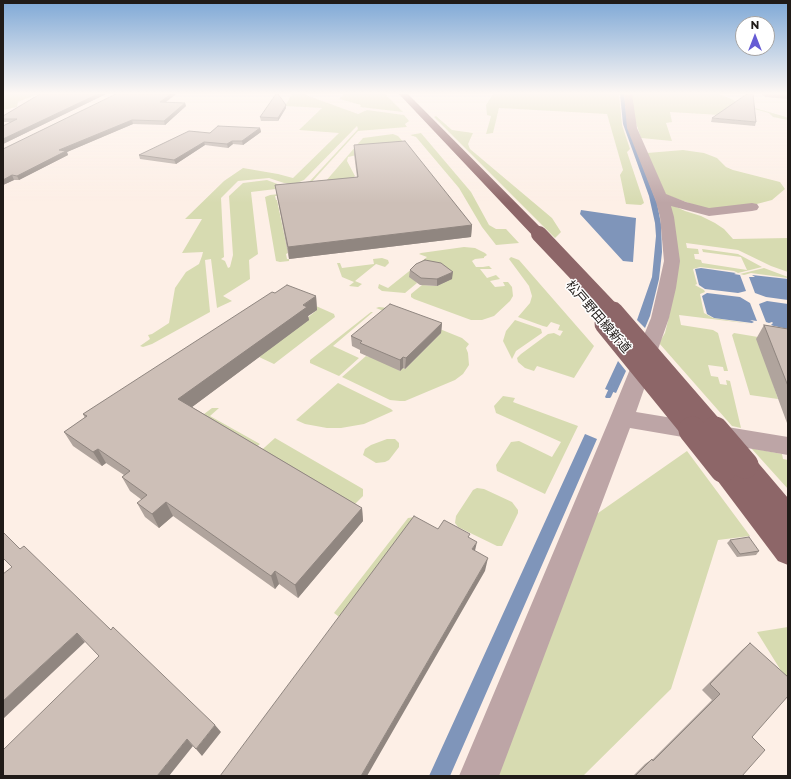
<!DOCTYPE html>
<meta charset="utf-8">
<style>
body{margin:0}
#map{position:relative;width:791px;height:779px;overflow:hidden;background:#fdefe6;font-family:Montserrat,sans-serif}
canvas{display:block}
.frame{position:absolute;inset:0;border:4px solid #201b18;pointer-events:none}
.north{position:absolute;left:735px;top:16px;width:40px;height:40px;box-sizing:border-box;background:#fff;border:1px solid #a6a4a3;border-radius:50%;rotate:0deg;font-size:11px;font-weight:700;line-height:16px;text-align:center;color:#201b18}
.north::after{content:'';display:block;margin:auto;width:14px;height:18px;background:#655bd4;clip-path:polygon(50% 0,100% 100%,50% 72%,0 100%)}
</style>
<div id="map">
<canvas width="791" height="779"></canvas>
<div class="frame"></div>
<div class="north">N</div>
</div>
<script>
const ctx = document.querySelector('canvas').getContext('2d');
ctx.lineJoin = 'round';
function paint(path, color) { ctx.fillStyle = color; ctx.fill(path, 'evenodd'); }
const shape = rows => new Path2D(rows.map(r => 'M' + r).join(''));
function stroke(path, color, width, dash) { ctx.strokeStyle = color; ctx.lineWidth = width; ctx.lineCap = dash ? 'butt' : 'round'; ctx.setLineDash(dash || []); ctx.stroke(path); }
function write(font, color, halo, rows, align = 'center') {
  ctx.font = font + ' Montserrat,"Noto Sans JP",sans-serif'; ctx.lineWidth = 3; ctx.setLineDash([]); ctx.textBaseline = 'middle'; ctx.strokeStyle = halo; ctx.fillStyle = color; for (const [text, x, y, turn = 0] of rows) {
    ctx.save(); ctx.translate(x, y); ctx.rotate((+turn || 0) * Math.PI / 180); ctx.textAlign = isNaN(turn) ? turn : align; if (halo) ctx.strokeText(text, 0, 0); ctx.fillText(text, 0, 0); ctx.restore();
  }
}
paint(shape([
 [3,94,38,94,18,102,17,107,3,110],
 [292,94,303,94,358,114,367,110,404,115,409,121,405,124,407,127,358,131,309,185,251,192,258,254,249,260,250,279,223,296,232,301,217,308,211,259,205,260,210,312,152,344,143,347,140,346,150,339,148,335,152,334,169,323,175,288,186,272,199,264,202,256,203,252,182,253,202,219,185,219,224,181,243,168,278,174,293,178,339,133,299,130,322,108,285,106],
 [357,126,358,129,310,181,296,187,280,185,267,180,243,183,229,196,233,255,230,267,228,268,225,261,221,259,224,257,221,198,238,181,269,178,284,183,295,184,304,180],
 [344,94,385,94,403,112,360,107,361,105,339,99],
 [493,94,619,94,622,125,630,149,627,152,644,203,641,205,626,204,620,175,623,170,607,114,499,108,493,133,486,134,491,116,487,115,486,105],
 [631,94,720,94,744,105,783,116,788,118,788,120,773,117,769,113,747,107,720,115,670,112,672,122,666,123,672,141,641,138,634,117],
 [436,116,452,130,473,133,468,144,470,149,552,218,561,232,555,238,434,117],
 [421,133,471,192,489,225,496,229,506,229,519,243,496,245,482,227,459,188,416,137,410,135],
 [393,134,398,136,405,144,348,157,347,161,355,176,354,177,325,182,363,138],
 [683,150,704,153,717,158,726,167,733,170,780,182,785,189,772,200,753,205,709,210,666,195,647,153],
 [298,192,299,194,275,196,276,200,277,200,288,253,286,254,287,259,289,259,289,261,280,262,276,261,265,197,270,195],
 [670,204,685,211,701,216,715,223,724,229,733,239,788,238,788,272,771,266,738,250,686,243,687,248,698,249,699,254,694,254,695,259,701,260,702,263,747,270,741,257,703,252,702,249,738,254,762,267,738,273,734,271,700,267,693,269,697,284,695,285,704,290,705,292,700,294,704,313,713,318,753,324,679,315,681,325,713,330,718,333,728,371,724,371,723,367,708,365,711,376,718,377,720,384,727,385,726,380,730,381,741,428,732,426,659,343,665,333,670,312],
 [464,247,475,248,485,253,487,255,484,257,484,258,475,259,472,261,476,267,483,267,489,266,492,269,480,269,487,278,496,275,500,279,490,281,495,287,505,286,503,282,508,282,512,287,513,296,510,301,494,316,482,320,471,320,414,299,411,297,411,294,422,285,437,286,447,281,412,277,417,283,405,293,382,291,378,288,379,284,388,288,427,257,419,254,421,253],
 [511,257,519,260,594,346,574,378,537,366,534,371,525,368,518,362,517,358,521,354,548,334,554,333,560,336,563,331,558,330,560,325,551,322,547,327,543,326,518,317,530,303,532,296,529,286,509,259],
 [382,258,388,260,389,263,385,267,376,264,355,281,362,284,358,287,349,286,354,282,342,277,337,263,340,263,342,268,374,264,373,259],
 [764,268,788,277,788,278,751,273,744,275,740,274],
 [316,306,334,314,335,317,274,364,259,357,317,310],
 [379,307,388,308,462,338,469,344,466,348,468,353,469,365,463,374,455,380,405,401,400,401,390,400,342,377,366,356,369,357,371,355,400,371,403,368,405,369,441,333,376,308],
 [371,312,373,312,333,346,359,358,339,376,310,363,310,360],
 [515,320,541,329,542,333,516,351,512,359,503,341,506,331],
 [734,333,758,337,778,399,750,395,732,335],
 [338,383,391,409,393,411,364,424,341,428,327,428,305,424,296,420],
 [503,396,515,398,513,402,578,426,545,494,497,471,496,465,511,442,519,441,552,457,561,442,496,413,494,406],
 [212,408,219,408,210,416,260,444,250,453,196,420],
 [275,438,363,489,363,496,347,512,255,456],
 [387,439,395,439,399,443,399,447,389,460,385,462,376,463,363,455,365,449,371,445],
 [751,448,782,454,783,459,788,460,788,489],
 [687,451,750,536,718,540,671,689,583,776,494,776,591,518],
 [477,488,484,489,512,502,518,510,518,513,502,546,497,546,458,527,455,523,456,516,473,490],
 [415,517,346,622,334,613,408,518],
 [788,627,788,682,757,632]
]), '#d7dbb1');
paint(shape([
 [620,94,624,94,628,128,657,203,661,224,662,252,659,279,650,316,645,328,637,320,652,277,656,236,655,223,649,196,623,124],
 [581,210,636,218,633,262,623,261,580,214],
 [701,268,736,273,734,274,740,275,746,291,738,293,705,289,699,285,695,269],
 [752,275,788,279,788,300,766,297,755,293,749,277,755,277],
 [707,293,740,297,750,303,757,321,750,320,754,322,752,323,714,318,707,314,702,296],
 [767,301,788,304,788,329,774,326,771,325,773,323,772,322,769,323,766,322,759,304],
 [618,361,626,371,616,393,605,389],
 [585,434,597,439,450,776,429,776]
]), '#7f95ba');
paint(shape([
 [613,384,616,386,611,397,610,398,606,398,605,397,610,386,613,384]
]), '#7f95ba');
paint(shape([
 [624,94,632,94,637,128,666,194,686,202,709,208,752,203,757,204,759,207,757,210,752,211,709,216,671,206,674,217,680,261,676,288,669,318,636,412,788,437,788,455,630,428,499,776,459,776,610,418,651,318,658,288,664,261,660,217,656,202,627,128,624,94],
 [761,94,788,94,788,99,765,97,761,94]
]), '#bda5a6');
paint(shape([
 [399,94,408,94,544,231,546,234,544,237,539,238,534,237,399,94],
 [745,455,754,458,788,498,788,565,778,561,714,476,710,469,714,462,723,459,733,463,736,458,745,455]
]), '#8d6668');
stroke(shape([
 [539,234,614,313]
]), '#8d6668', 16);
stroke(shape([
 [613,312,716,431],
 [605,324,692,431]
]), '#8d6668', 21);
stroke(shape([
 [692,430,723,469],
 [715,430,745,465]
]), '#8d6668', 27);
paint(shape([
 [40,94,106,94,3,144,3,126,10,122,3,122,3,116],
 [176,94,165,102,185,103,186,106,165,125,133,124,67,152,68,155,19,180,14,180,3,185,3,149],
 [286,105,286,108,278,121,261,121,260,117],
 [712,118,756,122,755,126,711,122],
 [260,128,261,132,243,145,233,144,228,148,205,145,176,164,140,159,139,155,210,133],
 [354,145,472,225,471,237,289,259,275,185,357,177,354,154],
 [410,270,452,279,437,286,420,285,409,277],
 [275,293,316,296,317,310,308,316,309,320,192,407,362,508,363,521,298,598,279,584,275,589,173,516,159,528,145,517,137,503,142,500,130,491,122,477,124,475,106,463,102,466,73,446,64,432,85,418,83,414],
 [442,323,441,333,405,369,403,368,400,371,360,353,360,350,352,346,351,336],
 [764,325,788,329,788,424,787,423,756,339],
 [730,540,759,551,756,555,737,557,727,543],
 [750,643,752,737,742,776,633,776,645,764,652,759,652,760,712,700,702,690,742,650]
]), '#b0a49d');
paint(shape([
 [98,94,106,94,3,144,3,139],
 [171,94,176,94,161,106,160,102],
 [185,103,186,106,165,125,164,121],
 [286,105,286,108,278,121,278,118],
 [132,120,133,124,67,152,68,155,19,180,17,176,59,150],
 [260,128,261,132,243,145,242,141],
 [232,141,233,144,228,148,227,144],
 [204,142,205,145,176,164,174,160],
 [12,175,14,180,3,185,3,180],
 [472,225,471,237,289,259,288,247],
 [453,272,452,279,437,286,437,279],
 [316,296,317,310,308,316,309,320,184,413,178,399],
 [442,323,441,333,405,369,406,358],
 [403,357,403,368,400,371,400,360],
 [98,449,106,463,102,466,93,452],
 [166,502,173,516,159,528,152,514],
 [362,508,363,521,298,598,295,585],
 [477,542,474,555,472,549],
 [488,558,485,571,367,776,361,776],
 [275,571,279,584,275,589,271,576],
 [77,633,85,642,3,719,3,701],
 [215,725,221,732,202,756,196,749],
 [187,739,193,746,169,776,157,776]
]), '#908680');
const building = shape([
 [40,94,98,94,3,139,3,126,17,119,3,119,3,116,40,94],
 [116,94,171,94,160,102,185,103,164,121,132,120,59,150,66,151,17,176,12,175,3,180,3,149,116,94],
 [276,94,278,94,286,105,278,118,260,117,276,94],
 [747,94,753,94,756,122,712,118,747,94],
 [218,126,260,128,242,141,232,141,227,144,204,142,174,160,139,155,189,131,210,133,218,126],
 [405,141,472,225,288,247,275,185,358,177,354,145,405,141],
 [425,260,441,263,453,272,437,279,421,278,410,270,416,264,425,260],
 [287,285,316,296,303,305,307,307,178,399,362,508,295,585,275,571,271,576,166,502,152,514,137,503,147,495,122,477,130,471,98,449,93,452,64,432,87,416,83,414,272,292,275,293,287,285],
 [390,304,442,323,406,358,403,357,400,360,360,343,362,341,351,336,390,304],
 [764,325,788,329,788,386,764,325],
 [414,516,438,529,444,520,470,534,468,537,477,542,472,549,488,558,361,776,220,776,414,516],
 [3,532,20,549,24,546,111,630,113,627,215,725,196,749,187,739,157,776,3,776,3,750,99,656,77,633,3,701,3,574,12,567,3,558,3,532],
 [749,537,759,551,740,554,730,540,749,537],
 [750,643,788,677,788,696,752,737,765,750,742,776,635,776,652,759,653,761,720,694,710,684,750,643]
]);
paint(building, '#cdbfb7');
stroke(building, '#908680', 1);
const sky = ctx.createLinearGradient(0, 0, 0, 203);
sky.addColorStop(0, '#7ea8d6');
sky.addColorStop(0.46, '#fef8f4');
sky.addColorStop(1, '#fef8f400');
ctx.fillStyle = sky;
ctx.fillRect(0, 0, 791, 203);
write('13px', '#201b18', '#fff', [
 ["松戸野田線新道",598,317,49]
]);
</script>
